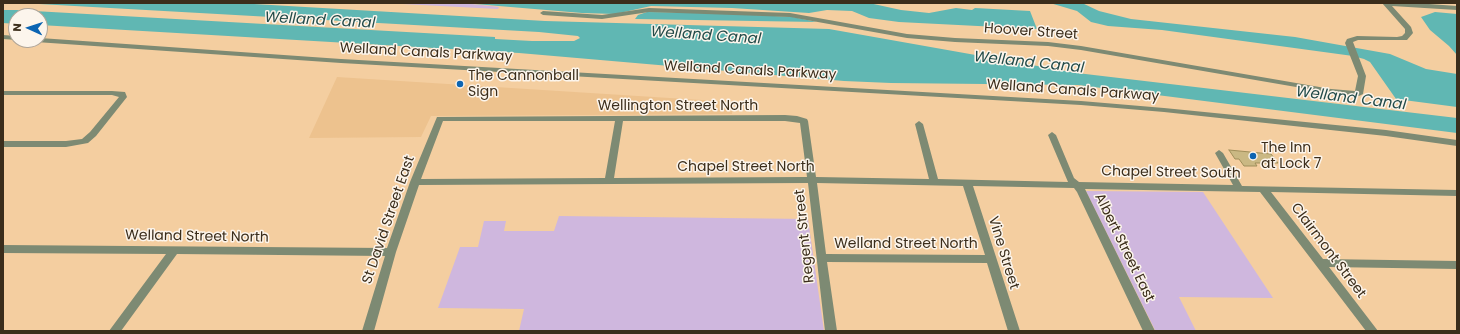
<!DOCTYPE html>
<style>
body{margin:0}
#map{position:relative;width:1460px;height:334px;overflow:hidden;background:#f4cea0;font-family:Poppins,sans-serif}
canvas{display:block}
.frame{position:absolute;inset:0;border:4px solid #3b2d1b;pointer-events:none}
.north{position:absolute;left:8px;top:8px;width:40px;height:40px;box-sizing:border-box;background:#fcf5ec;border:1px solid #afa598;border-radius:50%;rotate:273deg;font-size:11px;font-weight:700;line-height:16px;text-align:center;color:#3b2d1b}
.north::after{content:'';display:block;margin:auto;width:14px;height:18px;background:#0b64b2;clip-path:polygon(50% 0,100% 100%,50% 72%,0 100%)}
</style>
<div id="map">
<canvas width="1460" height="334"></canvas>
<div class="frame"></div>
<div class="north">N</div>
</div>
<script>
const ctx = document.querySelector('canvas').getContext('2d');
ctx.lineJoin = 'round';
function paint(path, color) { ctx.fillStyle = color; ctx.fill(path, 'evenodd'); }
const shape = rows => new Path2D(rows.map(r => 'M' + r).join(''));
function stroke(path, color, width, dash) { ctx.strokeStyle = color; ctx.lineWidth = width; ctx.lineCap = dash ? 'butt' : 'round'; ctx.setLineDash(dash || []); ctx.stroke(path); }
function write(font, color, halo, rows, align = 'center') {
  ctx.font = font + ' Poppins,sans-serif'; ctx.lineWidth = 3; ctx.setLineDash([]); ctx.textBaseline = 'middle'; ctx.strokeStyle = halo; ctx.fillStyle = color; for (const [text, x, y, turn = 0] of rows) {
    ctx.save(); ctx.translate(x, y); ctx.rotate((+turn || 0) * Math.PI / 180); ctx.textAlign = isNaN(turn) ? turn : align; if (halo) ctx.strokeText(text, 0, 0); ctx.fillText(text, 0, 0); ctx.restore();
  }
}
paint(shape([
 [337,77,733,102,732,114,431,116,421,137,309,138]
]), '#edc28e');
paint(shape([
 [383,3,463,3,499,7,498,9],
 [1086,191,1203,192,1273,298,1179,297,1196,331,1155,330],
 [559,216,808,219,824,331,519,331,524,309,438,308,460,247,478,247,484,221,506,221,504,231,554,231]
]), '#cfb7de');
paint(shape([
 [21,3,254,4,545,21,829,29,1077,73,1457,118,1457,133,1078,85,891,83,844,81,519,53,40,25,40,16,16,16,16,24,3,23,3,10,16,10,495,37,495,39,532,41,574,41,580,38,578,36,539,32],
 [463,3,869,3,901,10,929,13,956,8,972,10,975,8,1030,11,1037,29,899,22,869,18,852,11,827,10,809,13,732,8,651,6,615,14,582,13],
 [1050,3,1082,3,1099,11,1131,19,1295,37,1390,54,1426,69,1457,74,1457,107,1396,99,1370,62,1364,59,1353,56,1162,30,1108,26,1091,22,1077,11],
 [647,12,717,13,793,17,817,22,635,19,638,15],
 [1435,12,1457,14,1457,55,1449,46,1430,30,1421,17]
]), '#60b7b3');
const building = shape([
 [1229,150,1271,154,1278,163,1255,163,1257,166,1244,166,1239,159,1235,159,1229,150]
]);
paint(building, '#cab883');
stroke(building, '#9f8e5a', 1);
paint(shape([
 [1382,3,1415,3,1457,6,1457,10,1392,6,1411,27,1413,33,1407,40,1358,40,1353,42,1366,76,1363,94,1359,96,1331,93,1081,50,1048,46,955,42,907,38,790,17,649,12,602,19,543,15,540,13,543,11,602,15,649,8,790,13,907,34,955,38,1048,42,1081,46,1331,89,1355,91,1358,76,1345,43,1347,39,1357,36,1397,37,1402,36,1405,33,1405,29,1382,3],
 [3,35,16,36,17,40,3,39,3,35],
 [40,38,341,59,1081,101,1164,108,1386,130,1457,140,1457,146,1386,136,1164,112,1081,105,341,63,36,42,35,40,40,40,40,38],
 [3,91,112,91,125,92,127,97,96,136,88,143,66,147,3,147,3,141,66,141,82,139,90,132,119,97,112,95,3,95,3,91],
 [785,115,797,116,807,119,808,121,816,177,929,179,915,124,919,121,923,124,938,179,1068,182,1048,135,1052,132,1056,135,1074,178,1079,182,1233,185,1215,153,1219,150,1223,153,1242,186,1457,190,1457,196,1271,192,1323,259,1457,261,1457,269,1329,267,1378,331,1366,331,1260,192,1085,189,1155,331,1143,331,1077,192,1074,188,973,186,1020,331,1008,331,987,263,827,262,837,331,825,331,808,183,419,185,396,252,374,331,362,331,385,256,177,254,121,331,109,331,166,254,3,253,3,245,387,248,410,182,437,117,785,115],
 [443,121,615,121,605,178,421,179,443,121],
 [623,121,785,121,800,123,807,177,614,178,623,121],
 [817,183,963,186,985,255,826,254,817,183]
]), '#7d8a73');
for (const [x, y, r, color] of [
 [460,84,4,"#0b64b2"],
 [1253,156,4,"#0b64b2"]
]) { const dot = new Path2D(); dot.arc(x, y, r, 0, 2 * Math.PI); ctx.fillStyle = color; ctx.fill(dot); stroke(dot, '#fcf5ec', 1.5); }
write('14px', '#3b2d1b', '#fcf5ec', [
 ["Hoover Street",1031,32,4],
 ["Welland Canals Parkway",426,53,3],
 ["Welland Canals Parkway",750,71,3],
 ["Welland Canals Parkway",1073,91,4],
 ["Wellington Street North",678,106],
 ["Chapel Street North",746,167],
 ["Chapel Street South",1171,173,1],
 ["St David Street East",389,220,-71],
 ["Regent Street",805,236,-96],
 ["Welland Street North",197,237,1],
 ["Welland Street North",906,244],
 ["Albert Street East",1124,248,64],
 ["Clairmont Street",1328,251,53],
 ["Vine Street",1003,253,73]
]);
write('14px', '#3b2d1b', '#fcf5ec', [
 ["The Cannonball",468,76],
 ["Sign",468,92],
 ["The Inn",1261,148],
 ["at Lock 7",1261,164]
], 'left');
write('italic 15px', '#234b49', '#fcf5ec', [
 ["Welland Canal",320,21,3],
 ["Welland Canal",706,36,4],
 ["Welland Canal",1029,63,6],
 ["Welland Canal",1351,99,7]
]);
</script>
